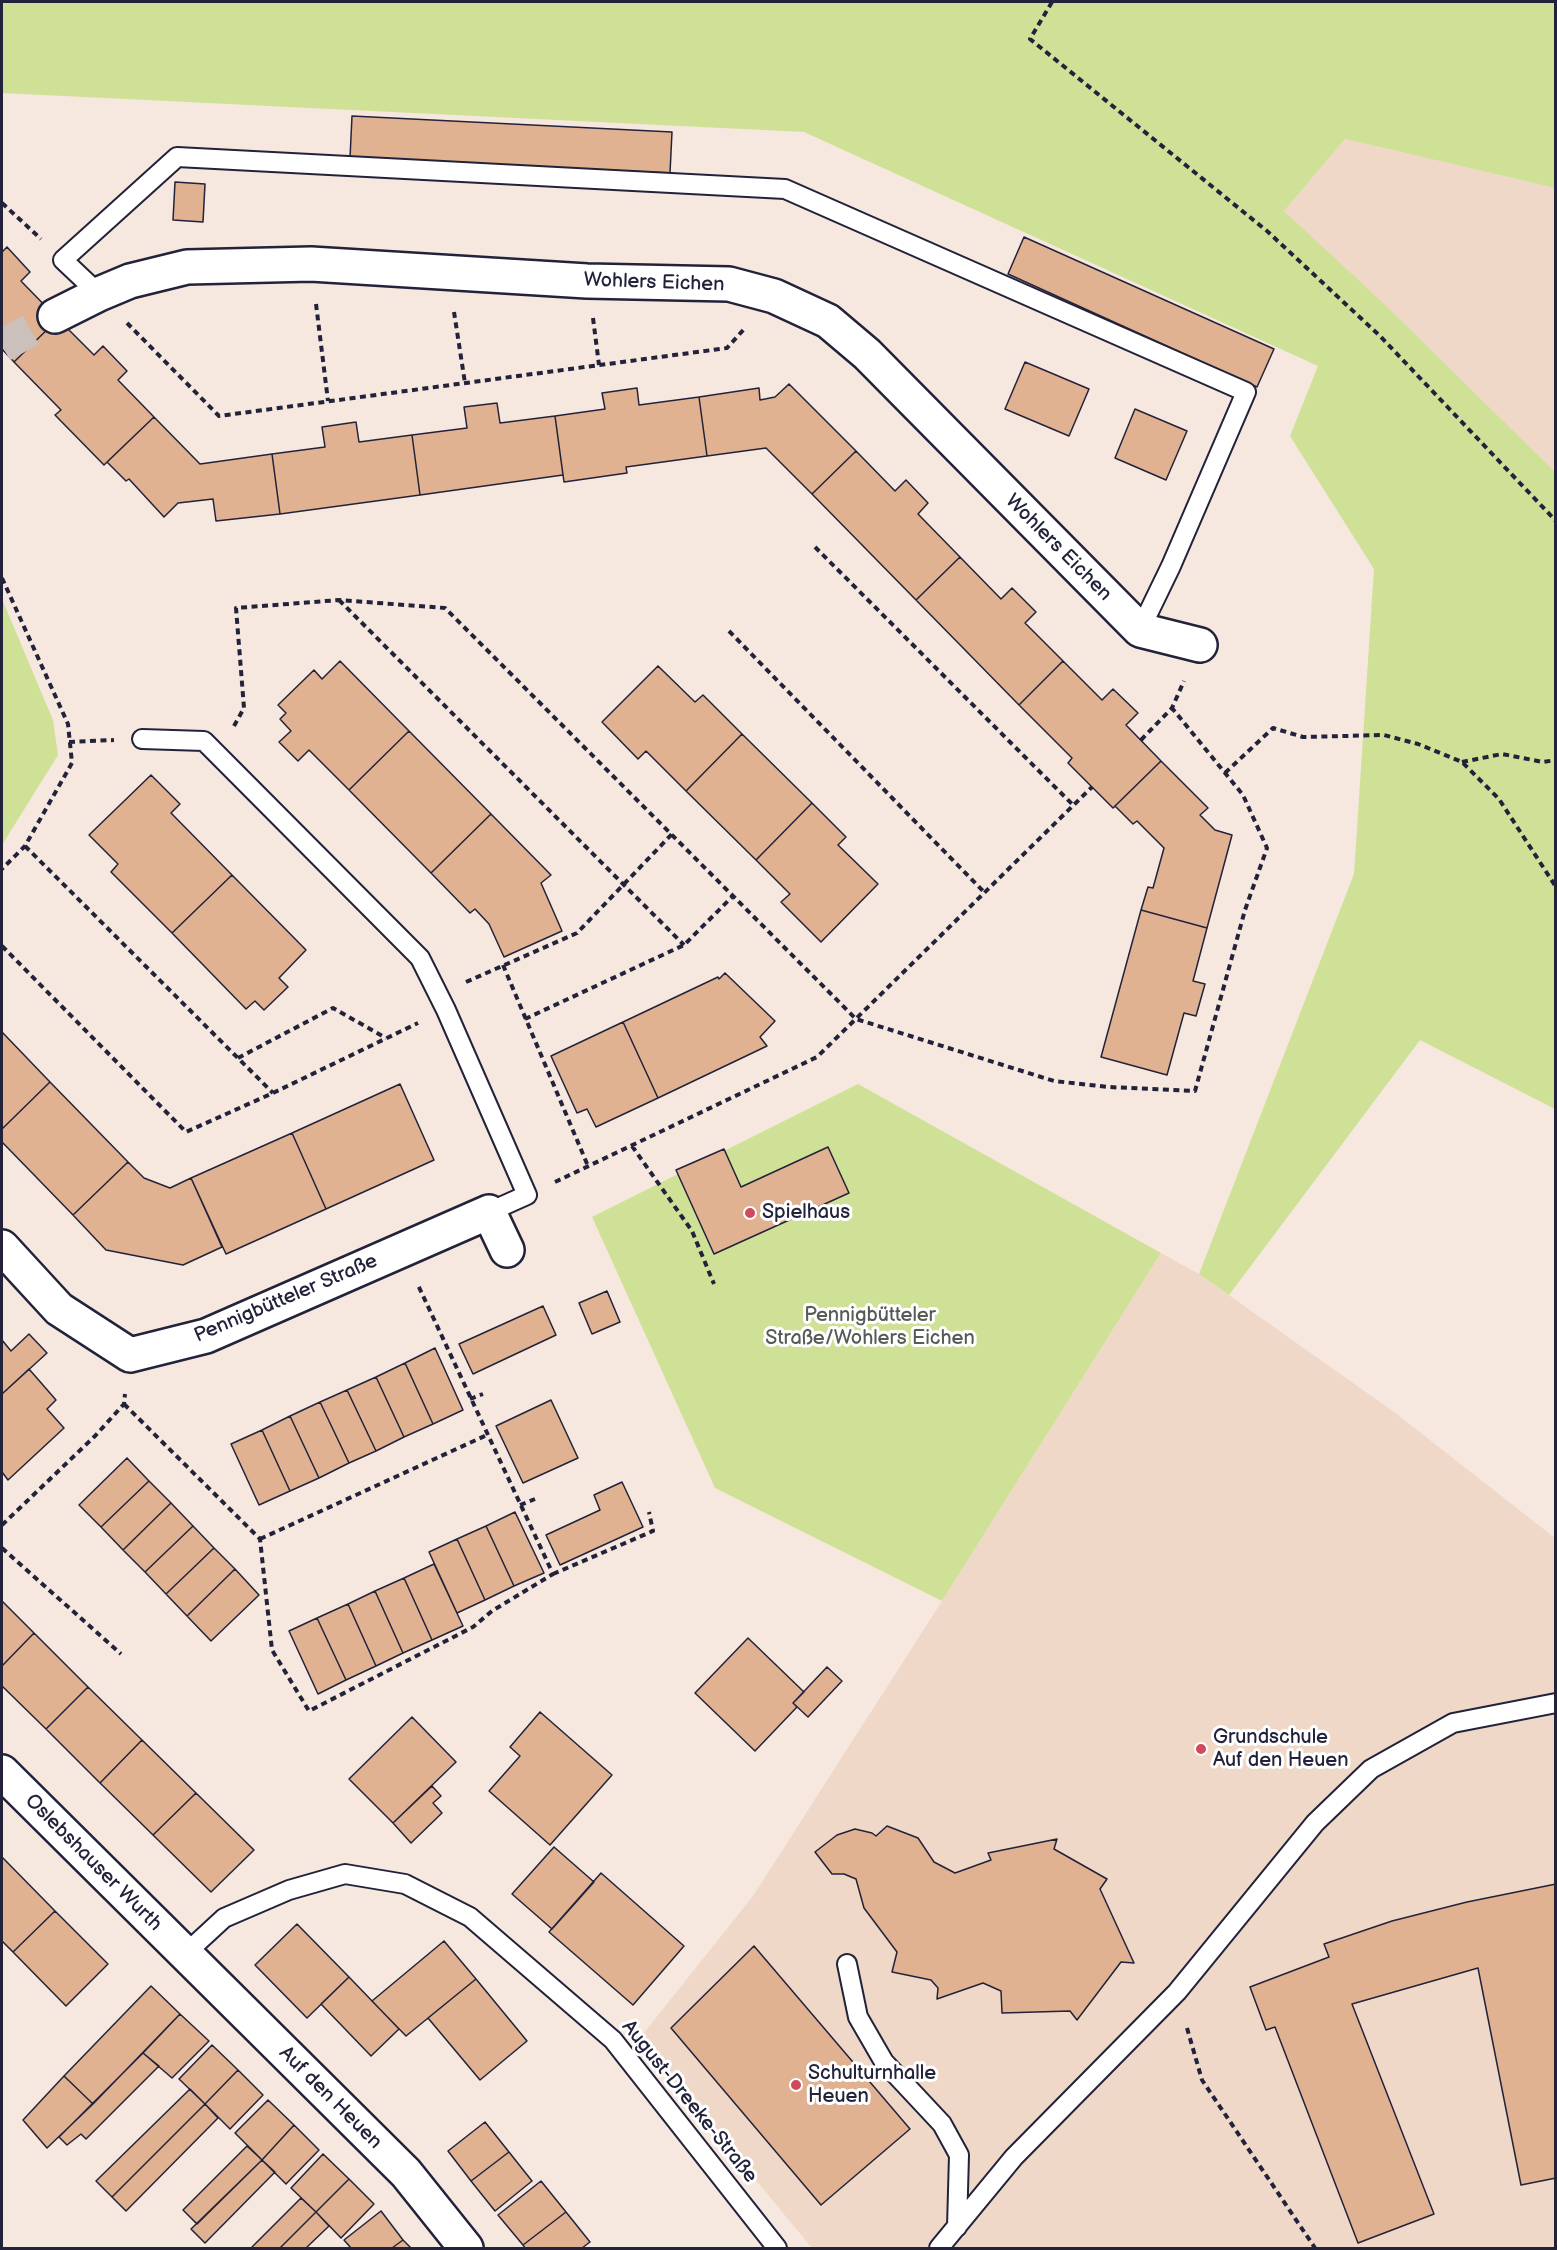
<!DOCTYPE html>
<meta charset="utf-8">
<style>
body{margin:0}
#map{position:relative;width:1557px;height:2250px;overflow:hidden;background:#f6e8de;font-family:"Balsamiq Sans",sans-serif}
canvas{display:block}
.frame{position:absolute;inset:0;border:3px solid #22223b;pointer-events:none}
</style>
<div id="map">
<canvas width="1557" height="2250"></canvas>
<div class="frame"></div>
</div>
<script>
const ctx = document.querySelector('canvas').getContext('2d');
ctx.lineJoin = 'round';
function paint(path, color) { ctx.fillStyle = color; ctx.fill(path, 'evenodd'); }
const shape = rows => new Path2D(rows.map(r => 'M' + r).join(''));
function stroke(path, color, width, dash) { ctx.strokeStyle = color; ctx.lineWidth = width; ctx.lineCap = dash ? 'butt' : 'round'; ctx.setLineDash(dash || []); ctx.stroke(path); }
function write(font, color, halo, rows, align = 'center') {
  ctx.font = font + ' "Balsamiq Sans",sans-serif'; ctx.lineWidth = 6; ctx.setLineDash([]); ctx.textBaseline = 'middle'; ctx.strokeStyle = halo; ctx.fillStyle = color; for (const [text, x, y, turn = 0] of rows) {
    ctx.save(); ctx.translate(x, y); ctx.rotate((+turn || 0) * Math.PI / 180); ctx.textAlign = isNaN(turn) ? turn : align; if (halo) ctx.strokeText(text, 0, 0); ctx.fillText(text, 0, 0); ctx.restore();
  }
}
paint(shape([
 [1345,139,1555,188,1555,472,1284,211],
 [1161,1253,1199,1274,1394,1412,1555,1538,1555,2248,812,2248,639,2039,753,1896,942,1601]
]), '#efd8c7');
paint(shape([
 [2,2,1555,2,1555,188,1345,139,1284,211,1382,302,1555,472,1555,1109,1420,1040,1229,1295,1199,1274,1354,874,1374,569,1290,436,1318,366,804,132,2,93],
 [2,599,53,720,58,755,2,845],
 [858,1084,1161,1253,942,1601,715,1488,592,1217]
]), '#cfe196');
const building = shape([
 [352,116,672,132,670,173,350,158,352,116],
 [175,182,205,184,203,222,173,220,175,182],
 [1024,237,1274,349,1257,387,1008,274,1024,237],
 [7,247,30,272,21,281,58,319,14,362,2,349,2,252,7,247],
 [58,319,94,355,103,346,127,371,118,380,154,417,104,465,55,415,61,410,14,362,58,319],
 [1025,362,1089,389,1069,436,1005,409,1025,362],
 [789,384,856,451,812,494,766,448,707,456,699,397,759,388,760,400,775,397,789,384],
 [637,388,639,405,699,397,707,456,626,467,627,473,564,482,555,416,605,409,602,393,637,388],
 [497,403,500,423,555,416,563,475,420,495,412,435,467,428,464,407,497,403],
 [1135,409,1187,431,1166,480,1115,458,1135,409],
 [154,417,200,464,272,454,280,514,216,521,213,499,178,503,164,517,129,479,126,481,107,462,154,417],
 [356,422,359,442,412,435,420,495,280,514,272,454,325,447,322,427,356,422],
 [856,451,895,491,906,480,928,503,918,514,960,557,916,600,812,494,856,451],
 [960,557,1001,599,1012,588,1036,612,1025,623,1063,661,1019,705,916,600,960,557],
 [340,661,409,731,349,790,309,750,298,761,279,742,291,731,280,719,286,713,278,705,314,670,322,679,340,661],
 [1063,661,1102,700,1113,689,1138,713,1126,725,1161,761,1113,808,1068,763,1072,758,1019,705,1063,661],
 [658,666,695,702,703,695,742,734,686,791,646,751,638,759,602,722,658,666],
 [409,731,491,814,431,873,349,790,409,731],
 [742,734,812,803,756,860,686,791,742,734],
 [1161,761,1208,808,1200,815,1215,830,1232,835,1207,928,1141,910,1148,887,1153,888,1164,848,1137,821,1133,824,1115,806,1161,761],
 [151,775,180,804,171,813,232,875,172,933,111,872,118,864,89,835,151,775],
 [812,803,846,837,838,845,878,884,821,942,781,902,790,894,756,860,812,803],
 [491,814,551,875,541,883,562,931,504,957,489,924,475,909,470,913,431,873,491,814],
 [232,875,306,950,279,978,288,987,264,1010,255,1001,246,1009,172,933,232,875],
 [1141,910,1207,928,1193,981,1205,984,1196,1016,1184,1013,1167,1075,1101,1057,1141,910],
 [725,973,775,1021,760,1037,767,1046,658,1098,623,1022,718,977,719,979,725,973],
 [623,1022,658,1098,596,1127,587,1109,577,1113,551,1056,623,1022],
 [2,1032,50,1082,2,1129,2,1032],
 [50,1082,128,1162,73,1215,2,1142,2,1129,50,1082],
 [400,1084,434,1160,326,1209,292,1133,400,1084],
 [292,1133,326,1209,226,1254,191,1178,292,1133],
 [828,1147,849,1193,714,1254,676,1170,724,1149,741,1187,828,1147],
 [128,1162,144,1178,170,1188,191,1178,222,1247,183,1265,106,1250,73,1215,128,1162],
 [607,1291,620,1322,592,1334,579,1303,607,1291],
 [543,1306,556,1335,473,1374,459,1344,543,1306],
 [29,1334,47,1353,2,1394,2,1340,11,1351,29,1334],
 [435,1348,463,1410,433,1424,405,1363,435,1348],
 [405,1363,433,1424,404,1437,376,1377,405,1363],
 [29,1369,56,1400,47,1409,64,1428,8,1480,2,1472,2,1394,29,1369],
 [376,1377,404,1437,376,1451,347,1390,376,1377],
 [347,1390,376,1451,349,1463,320,1402,347,1390],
 [551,1400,578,1458,523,1483,496,1426,551,1400],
 [320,1402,349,1463,319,1478,290,1416,320,1402],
 [290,1416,319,1478,290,1491,262,1430,290,1416],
 [262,1430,290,1491,259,1505,231,1444,262,1430],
 [127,1458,149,1481,101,1527,79,1505,127,1458],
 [149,1481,171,1503,123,1550,101,1527,149,1481],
 [622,1482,643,1527,560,1565,546,1535,600,1510,594,1495,622,1482],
 [171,1503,193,1526,145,1572,123,1550,171,1503],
 [515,1512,544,1573,514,1586,486,1526,515,1512],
 [193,1526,214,1548,166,1594,145,1572,193,1526],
 [486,1526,514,1586,485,1600,457,1539,486,1526],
 [457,1539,485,1600,457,1613,429,1552,457,1539],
 [214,1548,235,1569,187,1616,166,1594,214,1548],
 [434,1564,463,1626,432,1640,404,1578,434,1564],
 [235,1569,259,1595,211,1641,187,1616,235,1569],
 [404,1578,432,1640,403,1653,375,1591,404,1578],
 [375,1591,403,1653,376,1666,348,1604,375,1591],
 [2,1601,34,1633,2,1666,2,1601],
 [348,1604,376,1666,346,1680,317,1618,348,1604],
 [317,1618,346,1680,318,1694,289,1631,317,1618],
 [34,1633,88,1687,46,1729,2,1686,2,1666,34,1633],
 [748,1638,804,1692,793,1703,797,1707,755,1751,695,1693,748,1638],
 [827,1667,842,1681,808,1717,793,1703,827,1667],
 [88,1687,142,1740,100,1783,46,1729,88,1687],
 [540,1712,612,1775,550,1845,489,1791,520,1756,510,1747,540,1712],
 [412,1717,456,1762,393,1823,349,1779,412,1717],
 [142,1740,196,1793,153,1835,100,1783,142,1740],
 [432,1786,441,1796,433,1803,442,1813,411,1843,393,1823,432,1786],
 [196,1793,254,1850,211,1892,153,1835,196,1793],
 [887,1826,918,1838,934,1862,955,1873,991,1860,988,1853,1057,1839,1054,1849,1107,1879,1100,1889,1134,1963,1121,1962,1077,2020,1070,2011,1002,2013,1001,1991,983,1983,937,1999,938,1988,931,1980,892,1972,897,1952,864,1908,856,1879,844,1874,832,1874,815,1852,837,1835,855,1829,872,1833,876,1836,887,1826],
 [554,1847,594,1882,552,1929,512,1894,554,1847],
 [2,1857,55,1911,13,1952,2,1941,2,1857],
 [601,1873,684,1946,633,2005,549,1932,601,1873],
 [1556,1884,1556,2178,1521,2185,1478,1968,1352,2004,1434,2214,1358,2243,1275,2027,1266,2030,1250,1987,1329,1957,1324,1944,1392,1921,1467,1902,1556,1884],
 [55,1911,108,1964,66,2006,13,1952,55,1911],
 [297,1924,349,1977,307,2018,255,1965,297,1924],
 [444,1941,476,1979,406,2036,372,2001,444,1941],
 [754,1946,910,2129,821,2205,671,2028,754,1946],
 [349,1977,399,2029,371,2056,321,2004,349,1977],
 [476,1979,527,2041,480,2080,428,2018,476,1979],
 [151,1986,180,2014,93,2104,64,2076,151,1986],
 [180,2014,209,2041,172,2078,143,2053,180,2014],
 [212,2045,238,2070,205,2104,179,2079,212,2045],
 [143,2053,159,2066,86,2139,81,2134,67,2145,59,2137,143,2053],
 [238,2070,263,2095,230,2129,205,2104,238,2070],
 [64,2076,93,2104,47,2148,23,2120,64,2076],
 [190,2089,205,2104,112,2197,96,2181,190,2089],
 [268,2100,294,2125,262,2160,235,2133,268,2100],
 [205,2104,218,2118,126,2211,112,2197,205,2104],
 [485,2122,509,2152,471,2181,448,2151,485,2122],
 [294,2125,319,2150,286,2184,262,2160,294,2125],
 [247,2146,262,2160,197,2224,183,2210,247,2146],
 [509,2152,532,2181,495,2211,471,2181,509,2152],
 [323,2154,349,2179,316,2212,291,2188,323,2154],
 [262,2160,275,2172,205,2243,191,2229,262,2160],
 [349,2179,374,2204,341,2238,316,2212,349,2179],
 [541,2181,566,2212,523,2245,498,2215,541,2181],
 [301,2198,316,2212,280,2248,251,2248,301,2198],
 [381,2211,403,2240,392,2248,351,2248,344,2240,381,2211],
 [316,2212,329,2226,306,2248,280,2248,316,2212],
 [566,2212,590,2242,582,2248,525,2248,523,2245,566,2212],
 [403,2240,411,2248,392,2248,403,2240]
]);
paint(building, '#e0b291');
stroke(building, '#22223b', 1.5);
stroke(shape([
 [2,346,55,316]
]), '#ccc0bd', 33, [33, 16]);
const service = shape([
 [99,294,63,260,177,157,785,189,1246,392,1171,566,1140,630],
 [142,739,204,741,420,958,446,1010,527,1195,489,1212],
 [185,1954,224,1918,289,1890,345,1874,405,1884,470,1917,613,2040,777,2248],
 [847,1964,858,2017,884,2062,942,2124,959,2155,957,2227],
 [939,2248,1014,2157,1177,1992,1315,1823,1371,1769,1453,1723,1556,1703]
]);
const minor = shape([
 [55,316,99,294,130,281,187,267,311,264,587,281,729,284,774,296,828,321,867,354,1140,630,1200,645],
 [2,1247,59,1309,130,1355,206,1336,489,1212,507,1250],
 [2,1772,406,2173,466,2248]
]);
stroke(service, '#22223b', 22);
stroke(minor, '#22223b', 38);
stroke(shape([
 [1052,2,1030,39,1267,231,1380,336,1556,521],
 [2,203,41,239],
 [316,304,328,401],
 [454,312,465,383],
 [593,318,599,365],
 [127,323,219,416,727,348,745,328],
 [815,547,1074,806],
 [2,578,68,724,72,763,25,846,2,869],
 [339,600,684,945],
 [729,631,985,893],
 [234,726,244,708,236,608,339,600,445,608,856,1019,1054,1081,1108,1087,1195,1091,1245,910,1267,848,1243,795,1172,708],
 [1141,740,1172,708,1184,681],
 [69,742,114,740],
 [1462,762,1502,754,1543,762,1556,760],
 [1225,773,1273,728,1303,737,1384,735,1418,744,1462,762,1499,799,1556,887],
 [25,846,273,1093],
 [2,946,186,1132,273,1093,418,1023],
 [503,965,588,1166],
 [466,982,577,933,673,833],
 [525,1019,684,945,734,895],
 [238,1058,333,1008,386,1038],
 [632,1146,692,1231,714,1284],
 [555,1182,817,1057,1092,787],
 [470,1399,483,1394],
 [124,1404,260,1539,272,1650,309,1711,473,1627,492,1611,553,1574,418,1285],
 [520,1505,535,1499],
 [2,1525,95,1436,124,1404,125,1394],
 [260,1539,487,1435],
 [2,1548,121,1654],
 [553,1574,653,1531,649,1512],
 [1187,2028,1202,2080,1315,2248]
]), '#22223b', 4, [6, 4.5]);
stroke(service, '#fff', 18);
stroke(minor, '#fff', 33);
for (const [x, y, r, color] of [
 [750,1213,6,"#d1495b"],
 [1201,1749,6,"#d1495b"],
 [796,2085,6,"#d1495b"]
]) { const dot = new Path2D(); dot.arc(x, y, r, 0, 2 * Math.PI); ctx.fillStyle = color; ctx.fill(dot); stroke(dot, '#fff', 2); }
write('20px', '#22223b', '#fff', [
 ["Wohlers Eichen",654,283,2],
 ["Wohlers Eichen",1058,548,45],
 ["Pennigbütteler Straße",286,1299,-23],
 ["Oslebshauser Wurth",93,1863,45],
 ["Auf den Heuen",330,2098,45],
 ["August-Dreeke-Straße",689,2102,51]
]);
write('20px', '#22223b', '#fff', [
 ["Spielhaus",762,1213],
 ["Grundschule",1213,1738],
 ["Auf den Heuen",1213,1761],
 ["Schulturnhalle",808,2074],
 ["Heuen",808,2097]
], 'left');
write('20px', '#565b56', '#fff', [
 ["Pennigbütteler",870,1316],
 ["Straße/Wohlers Eichen",870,1339]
]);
</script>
